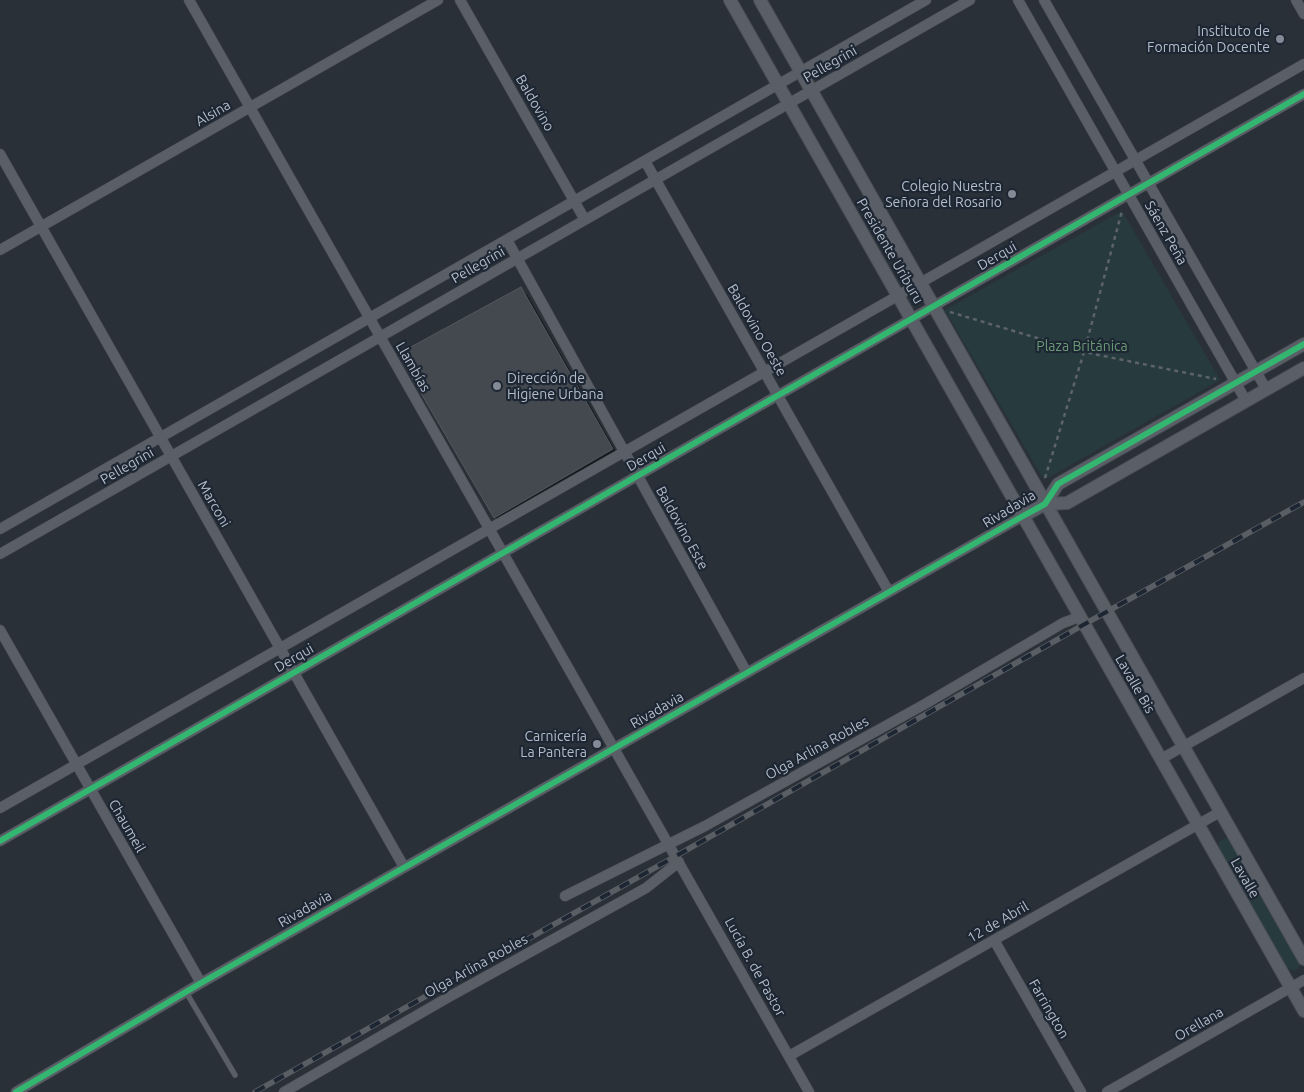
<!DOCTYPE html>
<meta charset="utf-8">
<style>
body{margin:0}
canvas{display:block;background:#2a3038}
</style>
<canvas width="1304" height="1092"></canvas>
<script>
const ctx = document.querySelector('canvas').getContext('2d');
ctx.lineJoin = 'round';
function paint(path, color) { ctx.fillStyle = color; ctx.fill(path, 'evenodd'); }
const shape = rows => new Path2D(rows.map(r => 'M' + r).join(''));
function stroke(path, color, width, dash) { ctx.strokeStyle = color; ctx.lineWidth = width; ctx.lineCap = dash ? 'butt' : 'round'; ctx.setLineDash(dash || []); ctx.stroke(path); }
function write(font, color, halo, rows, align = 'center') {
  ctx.font = font + ' Ubuntu,sans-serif'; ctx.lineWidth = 4.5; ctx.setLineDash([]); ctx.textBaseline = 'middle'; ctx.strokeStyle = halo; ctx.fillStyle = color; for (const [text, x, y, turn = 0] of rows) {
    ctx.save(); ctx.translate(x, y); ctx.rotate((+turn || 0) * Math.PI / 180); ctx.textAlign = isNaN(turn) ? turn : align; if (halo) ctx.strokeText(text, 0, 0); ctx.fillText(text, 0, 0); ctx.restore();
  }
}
paint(shape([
 [1122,211,1220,380,1044,480,945,310],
 [1225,838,1230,840,1301,964,1296,970,1292,970,1287,968,1218,849,1219,842]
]), '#273a3e');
paint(shape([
 [521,289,528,296,619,457,502,525,495,517]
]), '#0007');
const building = shape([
 [521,287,613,449,494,518,398,354,521,287]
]);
paint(building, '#444950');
stroke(building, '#52575f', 1);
const service = shape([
 [186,992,235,1075]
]);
const minor = shape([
 [189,0,809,1092],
 [460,0,585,220],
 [1018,0,1246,401],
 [1044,0,1266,389],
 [1296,0,1304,14],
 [0,154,404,867],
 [645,161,889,592],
 [507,240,747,673],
 [0,250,438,0],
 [0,529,926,0],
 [0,554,970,0],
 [0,630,201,983],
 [1161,759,1304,678],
 [0,808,1304,64],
 [0,841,1304,94],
 [565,896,705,826,925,704,1063,623,1079,617],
 [994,940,1081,1092],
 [789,1056,1220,812],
 [16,1092,201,983,1023,516],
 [284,1092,447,998,646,888,679,862],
 [1107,1092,1304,980]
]);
const tertiary = shape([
 [730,0,1304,1011],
 [760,0,1304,959],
 [1045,504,1067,503,1304,368],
 [1023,516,1045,504,1058,484,1304,344]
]);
stroke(service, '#484c53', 6);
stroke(minor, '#484c53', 11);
stroke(tertiary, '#484c53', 14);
stroke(shape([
 [950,312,1084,352,1216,379],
 [1045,478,1084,352,1122,211]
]), '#5d636a', 2.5, [4, 4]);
stroke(service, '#5a5e66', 5);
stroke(minor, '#5a5e66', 10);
stroke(tertiary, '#5a5e66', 12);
const rail = shape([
 [255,1092,676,856,1083,625,1304,502]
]);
stroke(rail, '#595d64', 5.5);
stroke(rail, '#1d2633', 4, [11]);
stroke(shape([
 [0,841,1304,94],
 [16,1092,201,983,1023,516,1045,504,1058,484,1304,344]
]), '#33b770', 6);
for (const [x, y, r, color] of [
 [1280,39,5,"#848b96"],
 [1012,194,5,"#848b96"],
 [497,386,5,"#848b96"],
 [597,744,5,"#848b96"]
]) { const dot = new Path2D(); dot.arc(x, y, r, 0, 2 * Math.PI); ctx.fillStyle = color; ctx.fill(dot); stroke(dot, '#1d2633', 2); }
write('14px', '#b4bcc9', '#1d2633', [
 ["Instituto de",1270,31],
 ["Formación Docente",1270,47],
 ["Colegio Nuestra",1002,186],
 ["Señora del Rosario",1002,202],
 ["Dirección de",507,378,"left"],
 ["Higiene Urbana",507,394,"left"],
 ["Carnicería",587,736],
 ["La Pantera",587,752]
], 'right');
write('14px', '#b4bcc9', '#1d2633', [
 ["Pellegrini",830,64,-30],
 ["Baldovino",535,103,60],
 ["Alsina",213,113,-30],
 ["Sáenz Peña",1166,233,60],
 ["Presidente Uriburu",890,251,60],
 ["Derqui",997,256,-30],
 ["Pellegrini",478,265,-30],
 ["Baldovino Oeste",757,330,60],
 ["Llambías",413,367,60],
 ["Derqui",646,457,-30],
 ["Pellegrini",127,466,-30],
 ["Marconi",214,504,60],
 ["Rivadavia",1009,509,-31],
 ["Baldovino Este",682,528,61],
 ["Derqui",294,658,-30],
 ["Lavalle Bis",1135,684,60],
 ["Rivadavia",657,710,-30],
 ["Olga Arlina Robles",817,748,-29],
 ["Chaumeil",127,826,60],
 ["Lavalle",1245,878,60],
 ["Rivadavia",305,909,-30],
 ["12 de Abril",998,922,-30],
 ["Olga Arlina Robles",476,966,-29],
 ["Lucía B. de Pastor",755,967,61],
 ["Farrington",1049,1009,60],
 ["Orellana",1199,1024,-30]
]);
write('14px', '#6b9a76', '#1d2633', [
 ["Plaza Británica",1082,346]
]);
</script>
